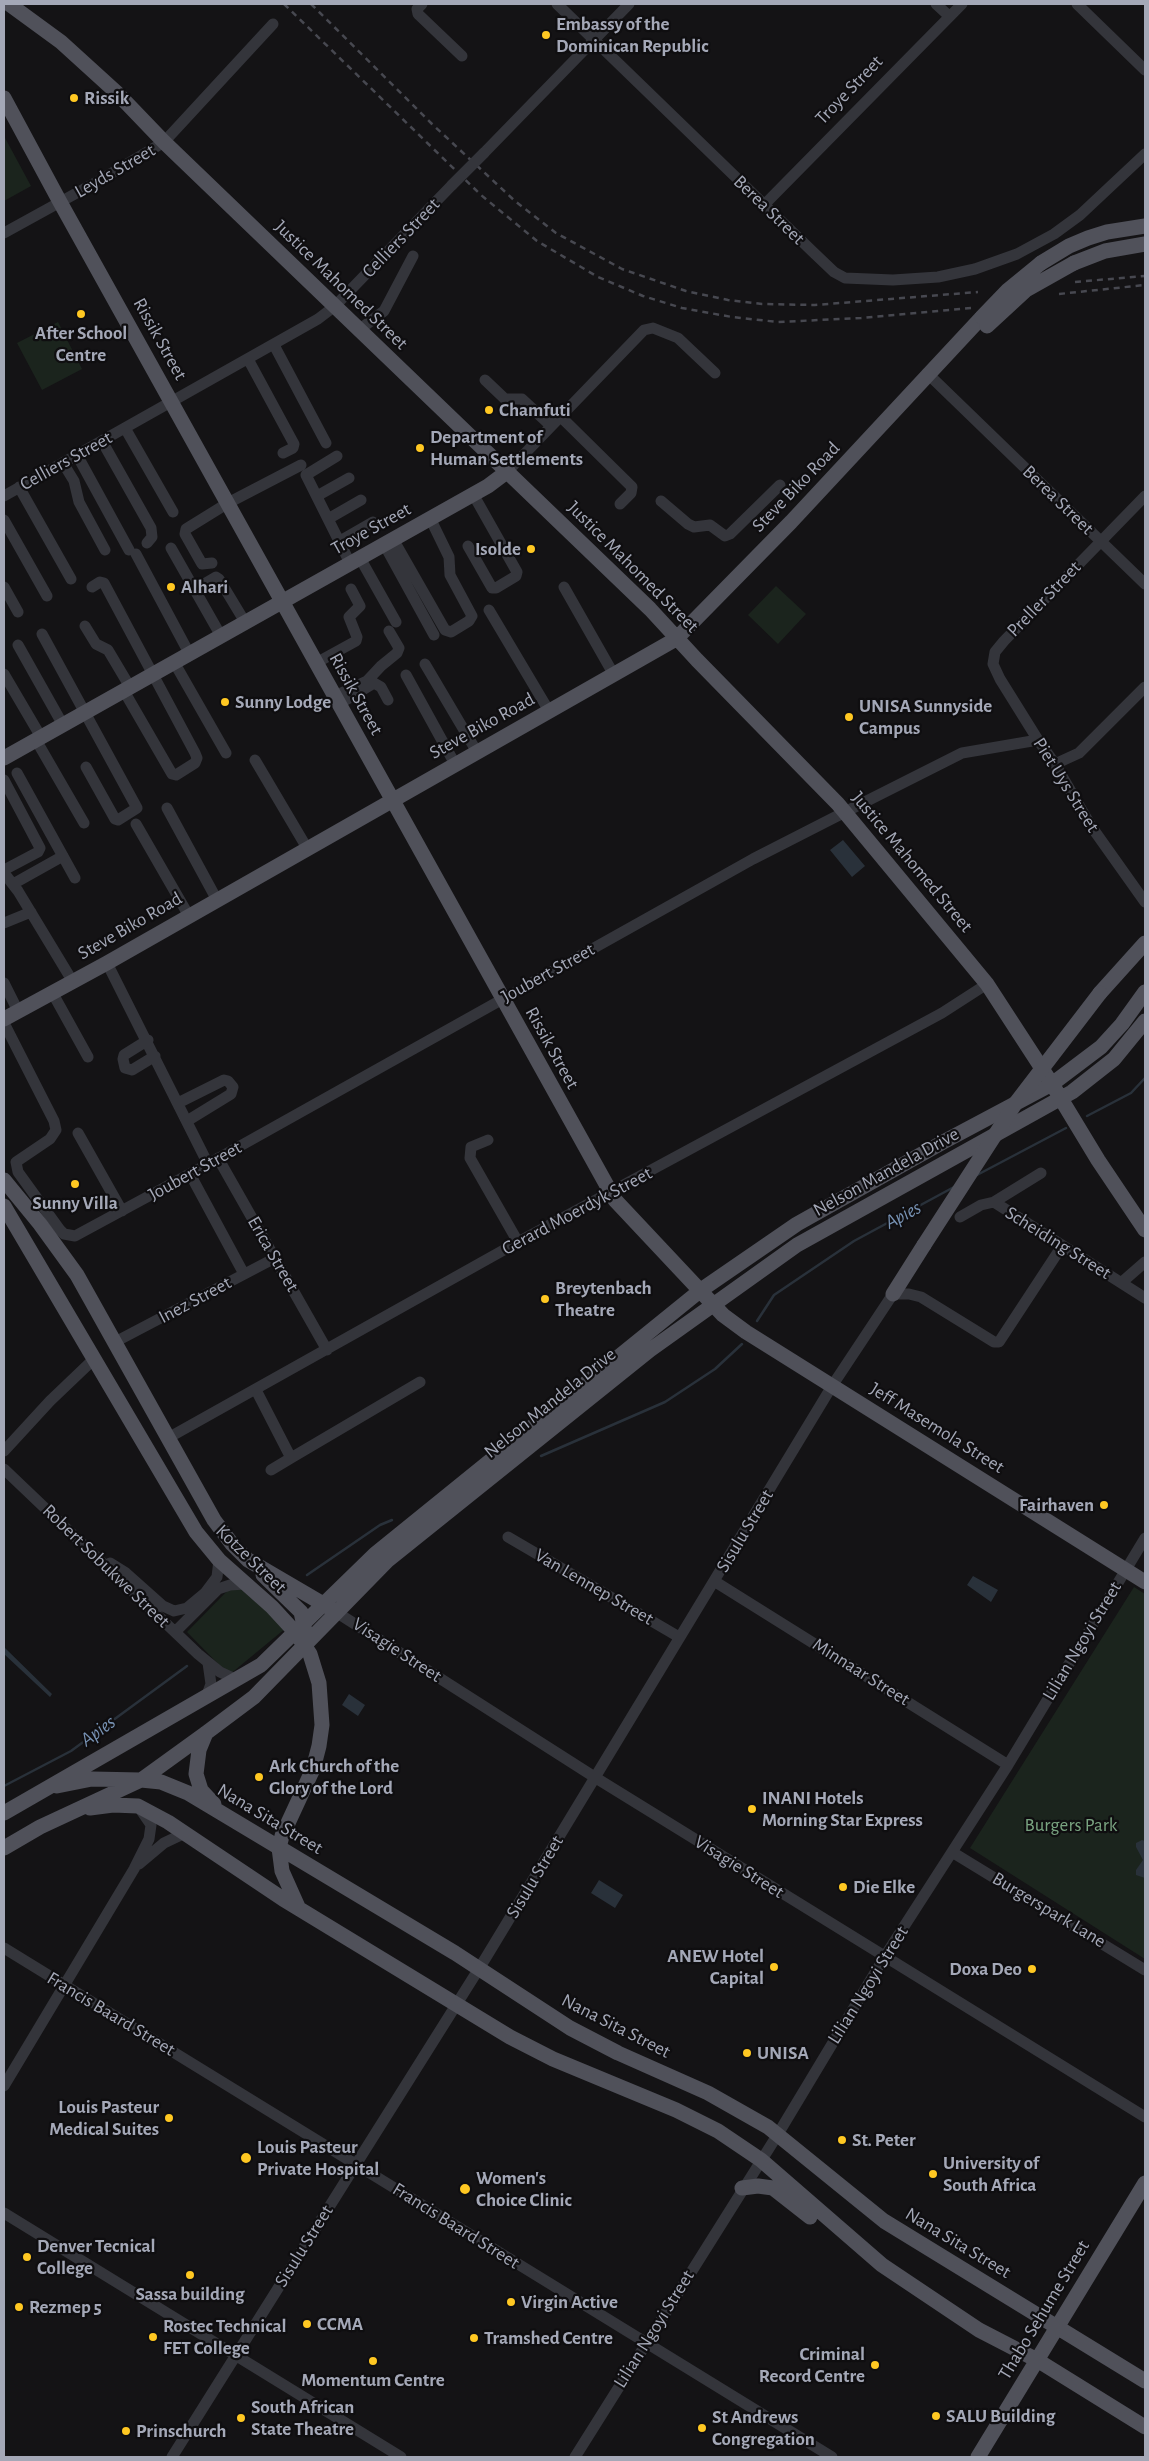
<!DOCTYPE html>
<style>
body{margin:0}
#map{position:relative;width:1149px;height:2461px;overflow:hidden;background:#141315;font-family:"Alegreya Sans",sans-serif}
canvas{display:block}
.frame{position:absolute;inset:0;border:5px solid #a4a8b7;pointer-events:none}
</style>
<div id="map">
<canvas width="1149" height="2461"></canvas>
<div class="frame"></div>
</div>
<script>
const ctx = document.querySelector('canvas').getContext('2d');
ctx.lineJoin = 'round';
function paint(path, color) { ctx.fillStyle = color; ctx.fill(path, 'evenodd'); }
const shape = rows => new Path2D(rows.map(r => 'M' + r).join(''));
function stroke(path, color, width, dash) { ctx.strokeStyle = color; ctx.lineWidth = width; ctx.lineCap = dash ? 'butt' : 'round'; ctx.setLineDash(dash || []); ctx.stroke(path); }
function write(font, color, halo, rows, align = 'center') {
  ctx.font = font + ' "Alegreya Sans",sans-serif'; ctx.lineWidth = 4.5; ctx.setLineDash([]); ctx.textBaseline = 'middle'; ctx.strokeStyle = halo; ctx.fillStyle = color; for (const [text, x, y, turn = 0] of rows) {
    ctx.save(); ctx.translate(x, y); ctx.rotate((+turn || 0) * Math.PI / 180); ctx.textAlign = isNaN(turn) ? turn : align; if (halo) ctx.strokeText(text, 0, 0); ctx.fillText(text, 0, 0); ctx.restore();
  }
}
paint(shape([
 [4,136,31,186,4,201],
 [58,322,82,369,42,390,17,343],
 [776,586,806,614,778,644,748,615],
 [237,1586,286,1628,229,1675,187,1632,231,1587],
 [1134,1587,1145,1594,1145,1959,970,1848]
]), '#1b241d');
paint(shape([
 [843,840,865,866,852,877,830,850],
 [973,1576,998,1590,991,1602,967,1585],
 [4,1647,52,1694,50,1697,4,1654],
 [349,1694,365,1705,358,1716,342,1705],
 [1142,1840,1145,1841,1145,1878,1136,1875,1136,1870,1143,1860,1136,1847,1136,1843],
 [599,1880,623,1895,615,1908,591,1893]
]), '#29313a');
stroke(shape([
 [1087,1116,1131,1093,1145,1078],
 [977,1175,1066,1128],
 [757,1321,774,1295,854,1241,954,1187],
 [541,1456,665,1402,715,1369,742,1344],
 [307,1575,380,1525,392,1520],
 [4,1786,71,1751,187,1666]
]), '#29313a', 2.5);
stroke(shape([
 [422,4,417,9,418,14,462,56],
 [557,4,813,252,834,272,845,278,893,280,938,277,975,269,1017,254,1054,234,1080,215,1145,154],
 [936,4,949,16],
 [1077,4,1145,70],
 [484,153,629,4],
 [764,205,962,4],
 [4,233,102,179,164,142,273,24],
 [359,330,384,311,413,256],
 [274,345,326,443],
 [248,359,294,444,293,448,283,453],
 [927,373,1145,584],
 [485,380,505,399,522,399,551,426],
 [560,416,632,487,631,493,620,504],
 [125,428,173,512],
 [102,441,151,528,152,537,147,543],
 [77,455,129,550],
 [337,456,306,475,350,563],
 [63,463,74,481,79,502,105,550],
 [508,471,644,330,653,328,678,338,715,373],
 [19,487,71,579],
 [4,496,318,319,335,306,452,185],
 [317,496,349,478],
 [1145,496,1004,641,995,652,993,664,1000,679,1038,740,1055,764,1091,826,1145,902],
 [661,501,688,524,694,527,710,525,725,536,730,534,780,485],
 [328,519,361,500],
 [4,520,47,596],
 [393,539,445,630,451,632,469,621,472,616,450,575,449,557,430,518],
 [340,541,373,522],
 [384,544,434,635],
 [468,546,492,588,496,588,516,576,517,572,473,494],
 [171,548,221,636],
 [136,554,189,653],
 [360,558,396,622],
 [212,563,202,564,185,534,186,529,228,503,301,465],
 [4,587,18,612],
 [92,587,100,582,104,583,195,753,197,758,195,763,176,775,172,774,124,691],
 [199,587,216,577,219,579,245,622],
 [564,587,614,675],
 [489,610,549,711],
 [85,626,96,644,108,650,130,687],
 [42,634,137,808,118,820,115,819,86,767],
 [18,645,63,725],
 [174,662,226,753],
 [316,663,356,641,357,637,349,617,360,606,351,589],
 [425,664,477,752],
 [4,674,41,737],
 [406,675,455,764],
 [335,696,367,681,381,666,397,653,399,648,389,631],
 [339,704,374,683,381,687,388,700],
 [36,740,84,823],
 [255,760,307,848],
 [1055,764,1079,753,1145,687],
 [17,773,75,878],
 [4,780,40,848,38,852,4,870],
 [167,808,217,900],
 [136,824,189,916],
 [4,873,18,891,73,982],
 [13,884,63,856],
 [4,923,31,912],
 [107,963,208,1164],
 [4,983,18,1011],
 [52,992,88,1057],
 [4,1023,54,1121,56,1130,50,1139,16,1162,18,1172,60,1230,64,1234,75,1236,208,1164,753,859,845,812,962,753,1038,740],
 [148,1040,124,1055,123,1059,125,1068,132,1070,155,1056],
 [178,1103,224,1080,228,1081,233,1087,231,1094,187,1121],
 [78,1133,122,1211],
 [488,1140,471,1147,470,1158,518,1242],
 [218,1158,327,1350],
 [190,1174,244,1274],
 [994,1202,1145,1298],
 [960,1217,981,1205,994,1202,1041,1173],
 [1121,1283,1145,1262],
 [115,1342,275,1258],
 [256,1390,291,1458,420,1382],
 [168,1438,518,1242,942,1013,987,984],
 [4,1451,50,1401,95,1358],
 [4,1469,198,1654,220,1672,235,1679],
 [271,1470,291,1458],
 [508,1537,679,1637],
 [110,1563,126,1573,163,1606,174,1611,187,1608,205,1593,217,1577,219,1560],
 [714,1581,1008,1765],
 [336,1612,596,1778,1145,2117],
 [175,1632,218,1589,230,1585,244,1584],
 [207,1695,211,1684,208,1663],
 [952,1852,1145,1970],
 [139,1864,164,1843,185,1833],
 [4,1948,832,2457],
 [4,2086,134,1869,149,1839,151,1825,140,1809],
 [4,2213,401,2457],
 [172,2457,485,1959,832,1386,893,1294,909,1294,921,1297,994,1342,999,1342,1062,1246],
 [575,2457,778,2134,885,1956,1008,1765,1145,1538]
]), '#34353b', 11);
stroke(shape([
 [9,4,61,42,116,92,164,142,650,609,697,660,838,804,987,984,1052,1084,1098,1160,1145,1230],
 [4,98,60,202,615,1200,723,1315,746,1332,1145,1582],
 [1041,263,1069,246,1088,238,1107,232,1145,226],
 [1074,263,1105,251,1145,244],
 [4,758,488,486,508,471],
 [1100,993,1145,943],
 [4,1019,107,963,676,639,791,522,981,318],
 [4,1180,40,1224,77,1275,214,1520,232,1544,248,1560,330,1608],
 [4,1206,196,1532,219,1560,272,1607,295,1632,310,1654,319,1683,322,1725,319,1746,313,1769,282,1836,279,1848,282,1871,299,1909],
 [893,1294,924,1245],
 [263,1575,301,1612,305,1631],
 [206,1733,199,1750,196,1774,201,1790,214,1804],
 [57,1786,92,1779,141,1780,161,1782,188,1793,455,1953,570,2028,618,2053,708,2093,768,2127,884,2221,1145,2381],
 [90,1808,113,1805,138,1806,168,1822,283,1899,510,2037,553,2059,676,2110,718,2131,761,2160,882,2265,979,2330,1037,2360,1145,2427],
 [4,1813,261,1665,375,1554,701,1290,797,1224,945,1141,1052,1084,1101,1047,1122,1024,1145,992],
 [4,1848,40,1827,141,1780,206,1733,254,1697,387,1561,650,1350,797,1245,1072,1092,1114,1059,1145,1021],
 [742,2188,758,2186,773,2188,810,2217],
 [978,2457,1145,2183]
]), '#50515a', 15);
stroke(shape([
 [284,4,481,195,537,241,598,277,643,296,682,308,732,317,778,322,861,318,971,308],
 [311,4,432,124,515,201,556,233,622,269,686,291,728,300,762,304,815,305,978,292],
 [1075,282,1145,276],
 [1059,294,1145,285]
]), '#474850', 2.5, [6, 5]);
stroke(shape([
 [452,185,484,153]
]), '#34353b', 11);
stroke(shape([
 [982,317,1008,290,1041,263],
 [987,326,1026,290,1074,263],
 [924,1245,1015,1104,1100,993]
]), '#50515a', 15);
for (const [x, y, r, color] of [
 [546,35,5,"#ffc822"],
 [74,98,5,"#ffc822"],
 [81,314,5,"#ffc822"],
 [489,410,5,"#ffc822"],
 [420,448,5,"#ffc822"],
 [531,549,5,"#ffc822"],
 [171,587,5,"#ffc822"],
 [225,702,5,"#ffc822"],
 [849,717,5,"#ffc822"],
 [75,1184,5,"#ffc822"],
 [545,1299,5,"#ffc822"],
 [1104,1505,5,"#ffc822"],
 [259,1777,5,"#ffc822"],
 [752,1809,5,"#ffc822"],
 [843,1887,5,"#ffc822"],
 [774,1967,5,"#ffc822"],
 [1032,1969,5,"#ffc822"],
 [747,2053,5,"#ffc822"],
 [169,2118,5,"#ffc822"],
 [842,2140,5,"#ffc822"],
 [246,2158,6,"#ffc822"],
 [933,2174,5,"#ffc822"],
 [465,2189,6,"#ffc822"],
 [27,2257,5,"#ffc822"],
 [190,2275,5,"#ffc822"],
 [511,2302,5,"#ffc822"],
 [19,2307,5,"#ffc822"],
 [307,2324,5,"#ffc822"],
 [153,2337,5,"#ffc822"],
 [474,2338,5,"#ffc822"],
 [373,2361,5,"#ffc822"],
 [875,2365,5,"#ffc822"],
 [936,2416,5,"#ffc822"],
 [241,2418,5,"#ffc822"],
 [702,2428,5,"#ffc822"],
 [126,2431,5,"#ffc822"]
]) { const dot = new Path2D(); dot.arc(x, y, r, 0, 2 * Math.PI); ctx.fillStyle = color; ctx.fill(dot); stroke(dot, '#0f0e10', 2); }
write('bold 19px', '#a4a8b7', '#0f0e10', [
 ["Embassy of the",556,24],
 ["Dominican Republic",556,46],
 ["Rissik",84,98],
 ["After School",81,333,"center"],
 ["Centre",81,355,"center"],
 ["Chamfuti",499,410],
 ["Department of",430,437],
 ["Human Settlements",430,459],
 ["Isolde",521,549,"right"],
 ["Alhari",181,587],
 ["Sunny Lodge",235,702],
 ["UNISA Sunnyside",859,706],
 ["Campus",859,728],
 ["Sunny Villa",75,1203,"center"],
 ["Breytenbach",555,1288],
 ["Theatre",555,1310],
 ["Fairhaven",1094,1505,"right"],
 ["Ark Church of the",269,1766],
 ["Glory of the Lord",269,1788],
 ["INANI Hotels",762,1798],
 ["Morning Star Express",762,1820],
 ["Die Elke",853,1887],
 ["ANEW Hotel",764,1956,"right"],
 ["Capital",764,1978,"right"],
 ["Doxa Deo",1022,1969,"right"],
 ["UNISA",757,2053],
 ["Louis Pasteur",159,2107,"right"],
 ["Medical Suites",159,2129,"right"],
 ["St. Peter",852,2140],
 ["Louis Pasteur",257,2147],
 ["Private Hospital",257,2169],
 ["University of",943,2163],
 ["South Africa",943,2185],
 ["Women's",476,2178],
 ["Choice Clinic",476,2200],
 ["Denver Tecnical",37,2246],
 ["College",37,2268],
 ["Sassa building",190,2294,"center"],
 ["Virgin Active",521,2302],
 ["Rezmep 5",29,2307],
 ["CCMA",317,2324],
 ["Rostec Technical",163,2326],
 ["FET College",163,2348],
 ["Tramshed Centre",484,2338],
 ["Criminal",865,2354,"right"],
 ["Record Centre",865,2376,"right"],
 ["Momentum Centre",373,2380,"center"],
 ["South African",251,2407],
 ["State Theatre",251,2429],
 ["SALU Building",946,2416],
 ["St Andrews",712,2417],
 ["Congregation",712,2439],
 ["Prinschurch",136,2431]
], 'left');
write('19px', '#a4a8b7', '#0f0e10', [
 ["Troye Street",849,90,-46],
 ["Leyds Street",115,171,-30],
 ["Berea Street",769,210,44],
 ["Celliers Street",401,238,-46],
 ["Justice Mahomed Street",341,285,44],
 ["Rissik Street",160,339,61],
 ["Celliers Street",66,461,-29],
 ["Steve Biko Road",796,487,-46],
 ["Berea Street",1058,500,44],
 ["Troye Street",371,529,-29],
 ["Justice Mahomed Street",633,567,45],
 ["Preller Street",1044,599,-46],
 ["Rissik Street",356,694,61],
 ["Steve Biko Road",482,726,-29],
 ["Piet Uys Street",1066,785,58],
 ["Justice Mahomed Street",912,862,50],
 ["Steve Biko Road",130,926,-30],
 ["Joubert Street",548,973,-29],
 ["Rissik Street",552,1048,61],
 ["Joubert Street",195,1171,-29],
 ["Nelson Mandela Drive",886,1172,-29],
 ["Gerard Moerdyk Street",577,1211,-28],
 ["Scheiding Street",1058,1243,32],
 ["Erica Street",273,1254,60],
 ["Inez Street",195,1300,-28],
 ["Nelson Mandela Drive",550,1403,-39],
 ["Jeff Masemola Street",937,1428,32],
 ["Sisulu Street",745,1531,-59],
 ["Kotze Street",251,1559,44],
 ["Robert Sobukwe Street",106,1566,44],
 ["Van Lennep Street",594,1587,30],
 ["Lilian Ngoyi Street",1082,1641,-59],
 ["Visagie Street",397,1650,33],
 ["Minnaar Street",861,1672,32],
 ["Nana Sita Street",270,1819,31],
 ["Visagie Street",739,1867,32],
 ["Sisulu Street",535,1877,-59],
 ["Burgerspark Lane",1049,1910,31],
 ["Lilian Ngoyi Street",868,1985,-58],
 ["Francis Baard Street",111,2014,31],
 ["Nana Sita Street",616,2026,27],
 ["Francis Baard Street",456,2226,32],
 ["Nana Sita Street",958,2243,31],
 ["Sisulu Street",304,2246,-58],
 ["Thabo Sehume Street",1044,2310,-59],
 ["Lilian Ngoyi Street",654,2329,-58]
]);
write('19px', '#79a380', '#0f0e10', [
 ["Burgers Park",1071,1825]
]);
write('italic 20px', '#7893b5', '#0f0e10', [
 ["Apies",903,1215,-28],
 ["Apies",98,1731,-36]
]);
</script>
